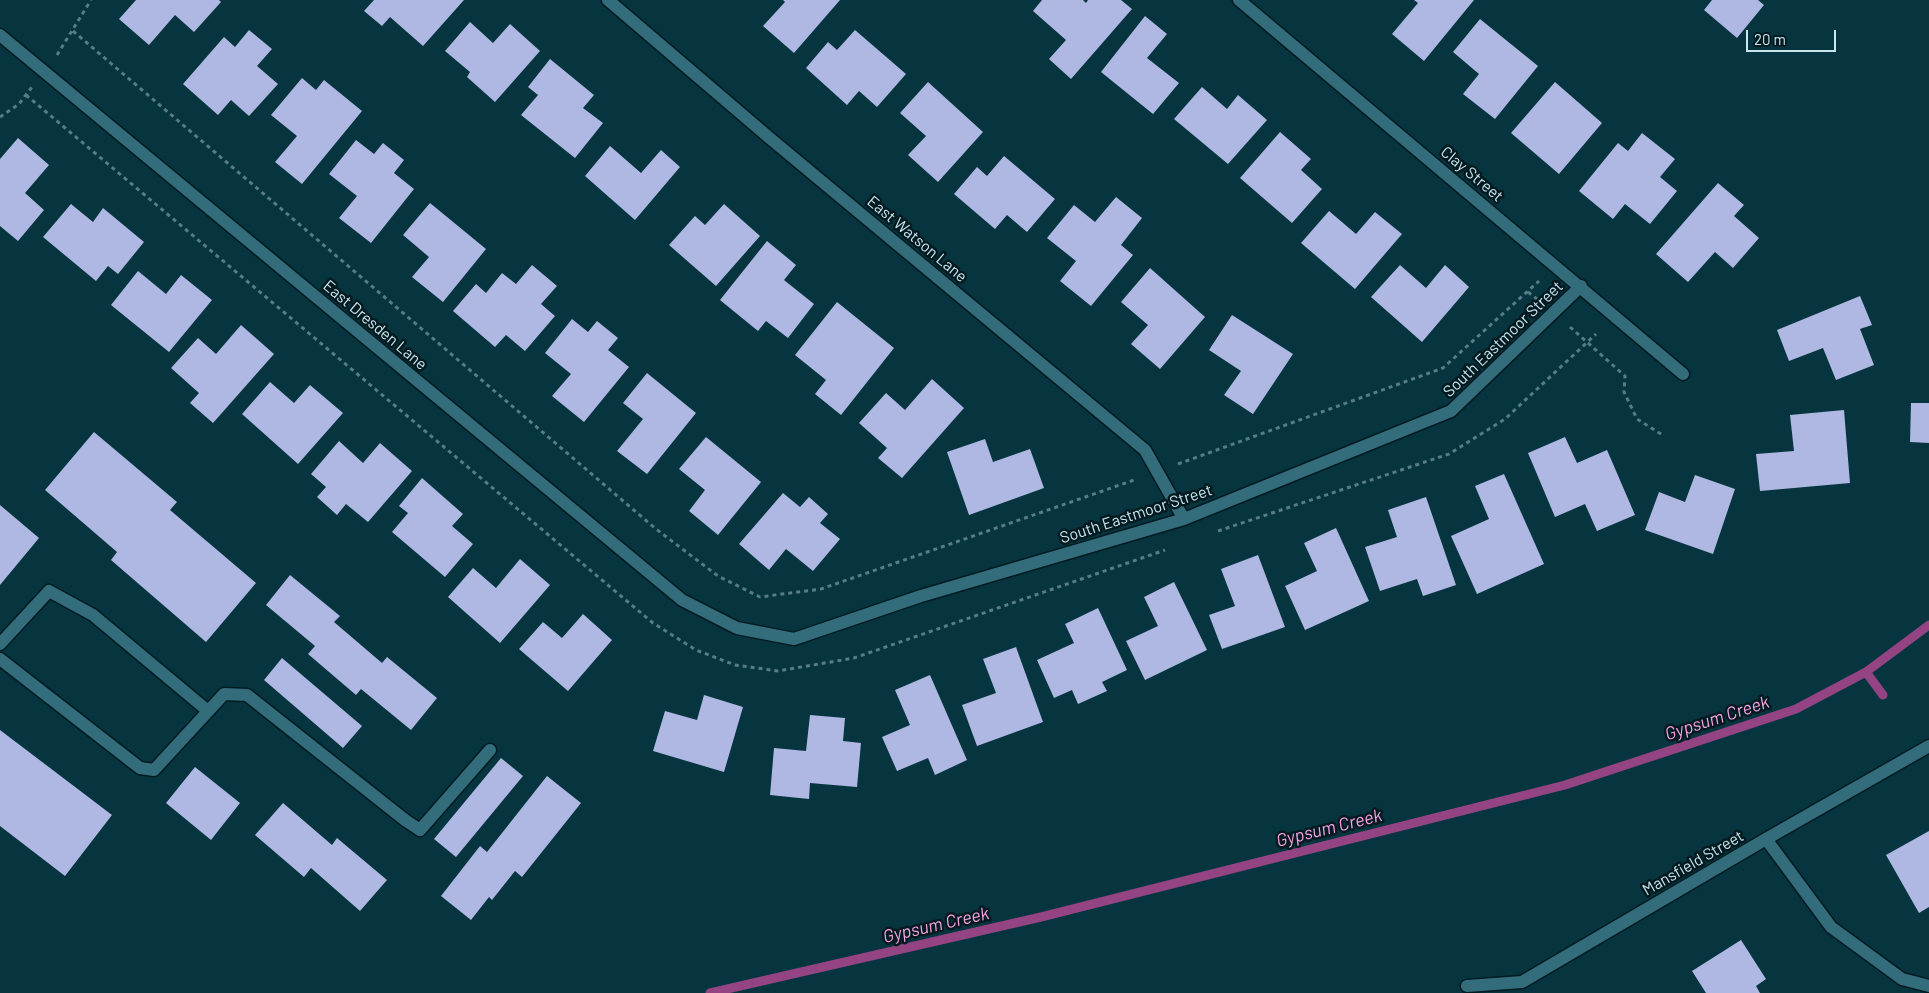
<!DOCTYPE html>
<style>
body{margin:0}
#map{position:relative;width:1929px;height:993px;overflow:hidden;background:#06353f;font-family:Barlow,sans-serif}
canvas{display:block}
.scale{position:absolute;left:1746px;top:30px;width:90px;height:22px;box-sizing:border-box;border:2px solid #c9e5ed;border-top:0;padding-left:6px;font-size:15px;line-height:18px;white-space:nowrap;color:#c9e5ed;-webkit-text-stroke:4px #031a20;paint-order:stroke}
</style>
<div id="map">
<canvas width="1929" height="993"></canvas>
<div class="scale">20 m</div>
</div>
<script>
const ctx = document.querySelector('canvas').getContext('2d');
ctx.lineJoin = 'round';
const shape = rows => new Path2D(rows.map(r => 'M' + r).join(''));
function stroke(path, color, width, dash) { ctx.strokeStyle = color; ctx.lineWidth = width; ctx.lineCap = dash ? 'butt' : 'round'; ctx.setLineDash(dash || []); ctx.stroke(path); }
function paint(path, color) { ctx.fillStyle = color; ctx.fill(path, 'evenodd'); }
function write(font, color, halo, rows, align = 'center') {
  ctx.font = font + ' Barlow,sans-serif'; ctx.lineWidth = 5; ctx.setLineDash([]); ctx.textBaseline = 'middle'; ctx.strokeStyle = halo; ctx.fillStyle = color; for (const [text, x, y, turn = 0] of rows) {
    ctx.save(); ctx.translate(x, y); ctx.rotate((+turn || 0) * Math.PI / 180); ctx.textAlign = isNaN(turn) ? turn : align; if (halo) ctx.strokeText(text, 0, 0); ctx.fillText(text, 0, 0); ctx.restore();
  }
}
stroke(shape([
 [1866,672,1883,695],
 [710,993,1041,917,1565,785,1796,709,1866,672,1929,625]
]), '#944483', 9);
paint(shape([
 [136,0,219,0,221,2,194,32,175,15,149,45,119,19],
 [374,0,464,0,423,46,390,17,382,26,364,11],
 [783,0,840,0,794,53,763,26,785,2],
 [1042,0,1083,0,1086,3,1088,0,1121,0,1132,9,1071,79,1049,59,1066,40,1033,11],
 [1414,0,1474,0,1424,61,1392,34,1418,3],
 [1712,0,1758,0,1764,5,1737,38,1704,10],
 [1145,16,1167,34,1147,58,1179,83,1153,114,1101,72],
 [1480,19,1538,66,1495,119,1463,94,1479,74,1453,52],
 [470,22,493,43,510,24,540,51,495,102,467,77,470,72,445,51],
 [249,30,272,49,257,66,278,84,249,116,231,100,218,115,183,84,224,37,235,47],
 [855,30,906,74,877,107,859,91,847,105,806,68,828,42,837,50],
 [550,59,594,95,583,108,603,123,575,158,521,115,538,95,528,87],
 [302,78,316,90,324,80,362,111,302,184,275,162,297,136,271,115],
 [928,82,983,132,938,182,908,155,926,136,900,113],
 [1555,82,1602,123,1559,174,1511,133],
 [1202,87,1227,109,1238,95,1267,120,1228,164,1174,119],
 [1280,132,1311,159,1301,170,1322,189,1292,223,1240,178],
 [1642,133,1675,159,1660,177,1677,191,1650,224,1625,204,1613,219,1579,191,1618,143,1628,151],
 [18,138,49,165,25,193,44,210,18,241,0,226,0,159],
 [356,140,374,154,383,143,404,160,394,173,414,189,371,243,339,218,357,196,329,174],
 [610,146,641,173,661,150,680,167,635,220,585,176],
 [1004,156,1055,199,1027,232,1007,215,995,229,954,194,977,167,987,176],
 [1718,183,1744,205,1734,216,1759,238,1733,268,1715,252,1688,282,1656,254],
 [1116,197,1142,218,1121,245,1133,255,1091,306,1060,281,1076,261,1047,238,1074,205,1095,222],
 [430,203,486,249,443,302,412,277,429,257,403,235],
 [71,204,93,222,103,208,144,242,118,274,108,266,96,281,43,237],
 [724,204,760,236,716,286,669,245,695,216,705,225],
 [1329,211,1356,234,1375,212,1402,234,1355,289,1301,243],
 [767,241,796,265,784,280,814,304,788,338,766,321,758,331,720,300],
 [532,265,557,286,541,304,555,316,525,351,506,335,495,347,453,311,476,284,486,293,502,273,516,284],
 [1400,265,1426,288,1445,265,1469,287,1422,342,1371,297],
 [1150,268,1205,317,1160,369,1131,344,1148,325,1121,302],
 [138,271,166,294,181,275,212,300,169,352,111,305],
 [1860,296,1872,325,1860,329,1874,365,1836,380,1823,348,1789,361,1777,330],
 [837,302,894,348,841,415,815,394,826,380,795,355],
 [1232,315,1293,354,1253,414,1224,395,1241,371,1209,350],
 [572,319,588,332,597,321,618,338,608,350,629,367,584,422,552,396,571,374,545,353],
 [241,325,274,354,213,423,190,403,199,393,171,368,198,338,216,354],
 [647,373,696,413,647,474,617,451,643,419,623,403],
 [932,379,964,408,902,478,878,458,887,448,859,423,886,393,905,410],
 [270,382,294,403,310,385,343,413,298,464,242,414],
 [1911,403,1929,403,1929,443,1910,442],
 [1844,410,1850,483,1760,491,1756,454,1794,451,1790,415],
 [94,432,177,502,170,510,256,583,206,642,111,560,117,552,45,490],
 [706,437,761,482,718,535,689,511,705,490,679,469],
 [1565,437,1577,463,1607,450,1635,515,1597,531,1585,504,1555,517,1528,453],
 [985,439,993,462,1030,449,1044,488,969,515,947,452],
 [339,441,363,463,380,443,412,471,368,522,346,504,337,515,317,497,326,487,311,474],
 [1504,474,1544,564,1477,594,1451,536,1489,519,1475,486],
 [1695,475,1735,489,1713,554,1645,530,1659,492,1685,502],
 [422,478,463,514,452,526,473,544,445,577,392,532,408,513,399,506],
 [783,493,800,507,809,497,828,514,820,523,840,539,813,571,786,549,769,570,739,544],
 [1426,497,1456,585,1423,596,1417,579,1380,591,1365,547,1397,537,1388,510],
 [0,505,39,538,0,585],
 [1336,528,1369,601,1305,630,1285,586,1317,571,1304,543],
 [1258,555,1285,627,1222,649,1209,615,1235,606,1221,569],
 [520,559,550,585,500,643,448,597,473,568,496,588],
 [290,575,340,616,334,622,382,663,387,657,437,698,411,730,361,689,356,695,308,654,315,646,266,605],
 [1174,582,1207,650,1145,680,1126,641,1158,626,1144,597],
 [1098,608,1127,670,1102,682,1107,691,1078,704,1072,690,1054,698,1037,660,1074,643,1065,624],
 [583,614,612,640,568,691,519,649,543,622,562,638],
 [1016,647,1043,722,977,746,962,705,996,693,983,659],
 [282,658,362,726,343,748,264,680],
 [930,675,967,760,935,775,928,758,897,771,882,737,910,725,895,690],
 [704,695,743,707,724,772,653,751,665,711,697,720],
 [810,715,845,718,843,741,861,743,857,787,810,783,809,799,770,795,774,748,806,751],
 [0,730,112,815,65,876,0,826],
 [501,758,523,776,456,857,434,839],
 [195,767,240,803,211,840,166,803],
 [547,776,581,803,522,877,515,871,492,900,489,897,471,920,441,896,480,846,487,852],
 [283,803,332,845,337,838,387,880,360,911,311,868,304,877,255,835],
 [1929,831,1929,907,1919,913,1886,855],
 [1741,940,1766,979,1756,986,1760,993,1706,993,1692,971]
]), '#afb8e3');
const service = shape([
 [0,644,49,591,93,615,208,711],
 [0,659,140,768,154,770,224,694,247,695,405,820,420,830,490,750]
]);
const minor = shape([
 [608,0,772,140,1145,450,1184,519],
 [1239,0,1683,374],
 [0,35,682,600,737,628,794,639,921,596,1184,519,1451,411,1581,286],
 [1766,839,1831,927,1902,979,1929,986],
 [1467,986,1522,982,1766,839,1929,746]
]);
stroke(service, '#001b22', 15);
stroke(minor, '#001b22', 15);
stroke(shape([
 [73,31,656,529,718,576,760,597,821,589,1137,479],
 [57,55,91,0],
 [26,95,653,623,696,650,735,665,778,671,854,658,1165,550],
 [0,117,19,104,32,87],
 [1528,292,1537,299],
 [1570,327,1625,376,1624,392,1637,419,1661,434],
 [1178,464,1443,368,1539,281],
 [1218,531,1449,454,1505,419,1596,334]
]), '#567d87', 3, [4, 4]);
stroke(service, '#336c7a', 12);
stroke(minor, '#336c7a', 12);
write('16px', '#c9e5ed', '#031a20', [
 ["Clay Street",1472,174,40],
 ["East Watson Lane",917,239,40],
 ["East Dresden Lane",375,325,40],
 ["South Eastmoor Street",1503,339,-44],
 ["South Eastmoor Street",1136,514,-18],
 ["Mansfield Street",1693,863,-30]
]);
write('italic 18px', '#f9a2e4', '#031a20', [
 ["Gypsum Creek",1717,718,-18],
 ["Gypsum Creek",1329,828,-14],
 ["Gypsum Creek",936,925,-13]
]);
</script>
